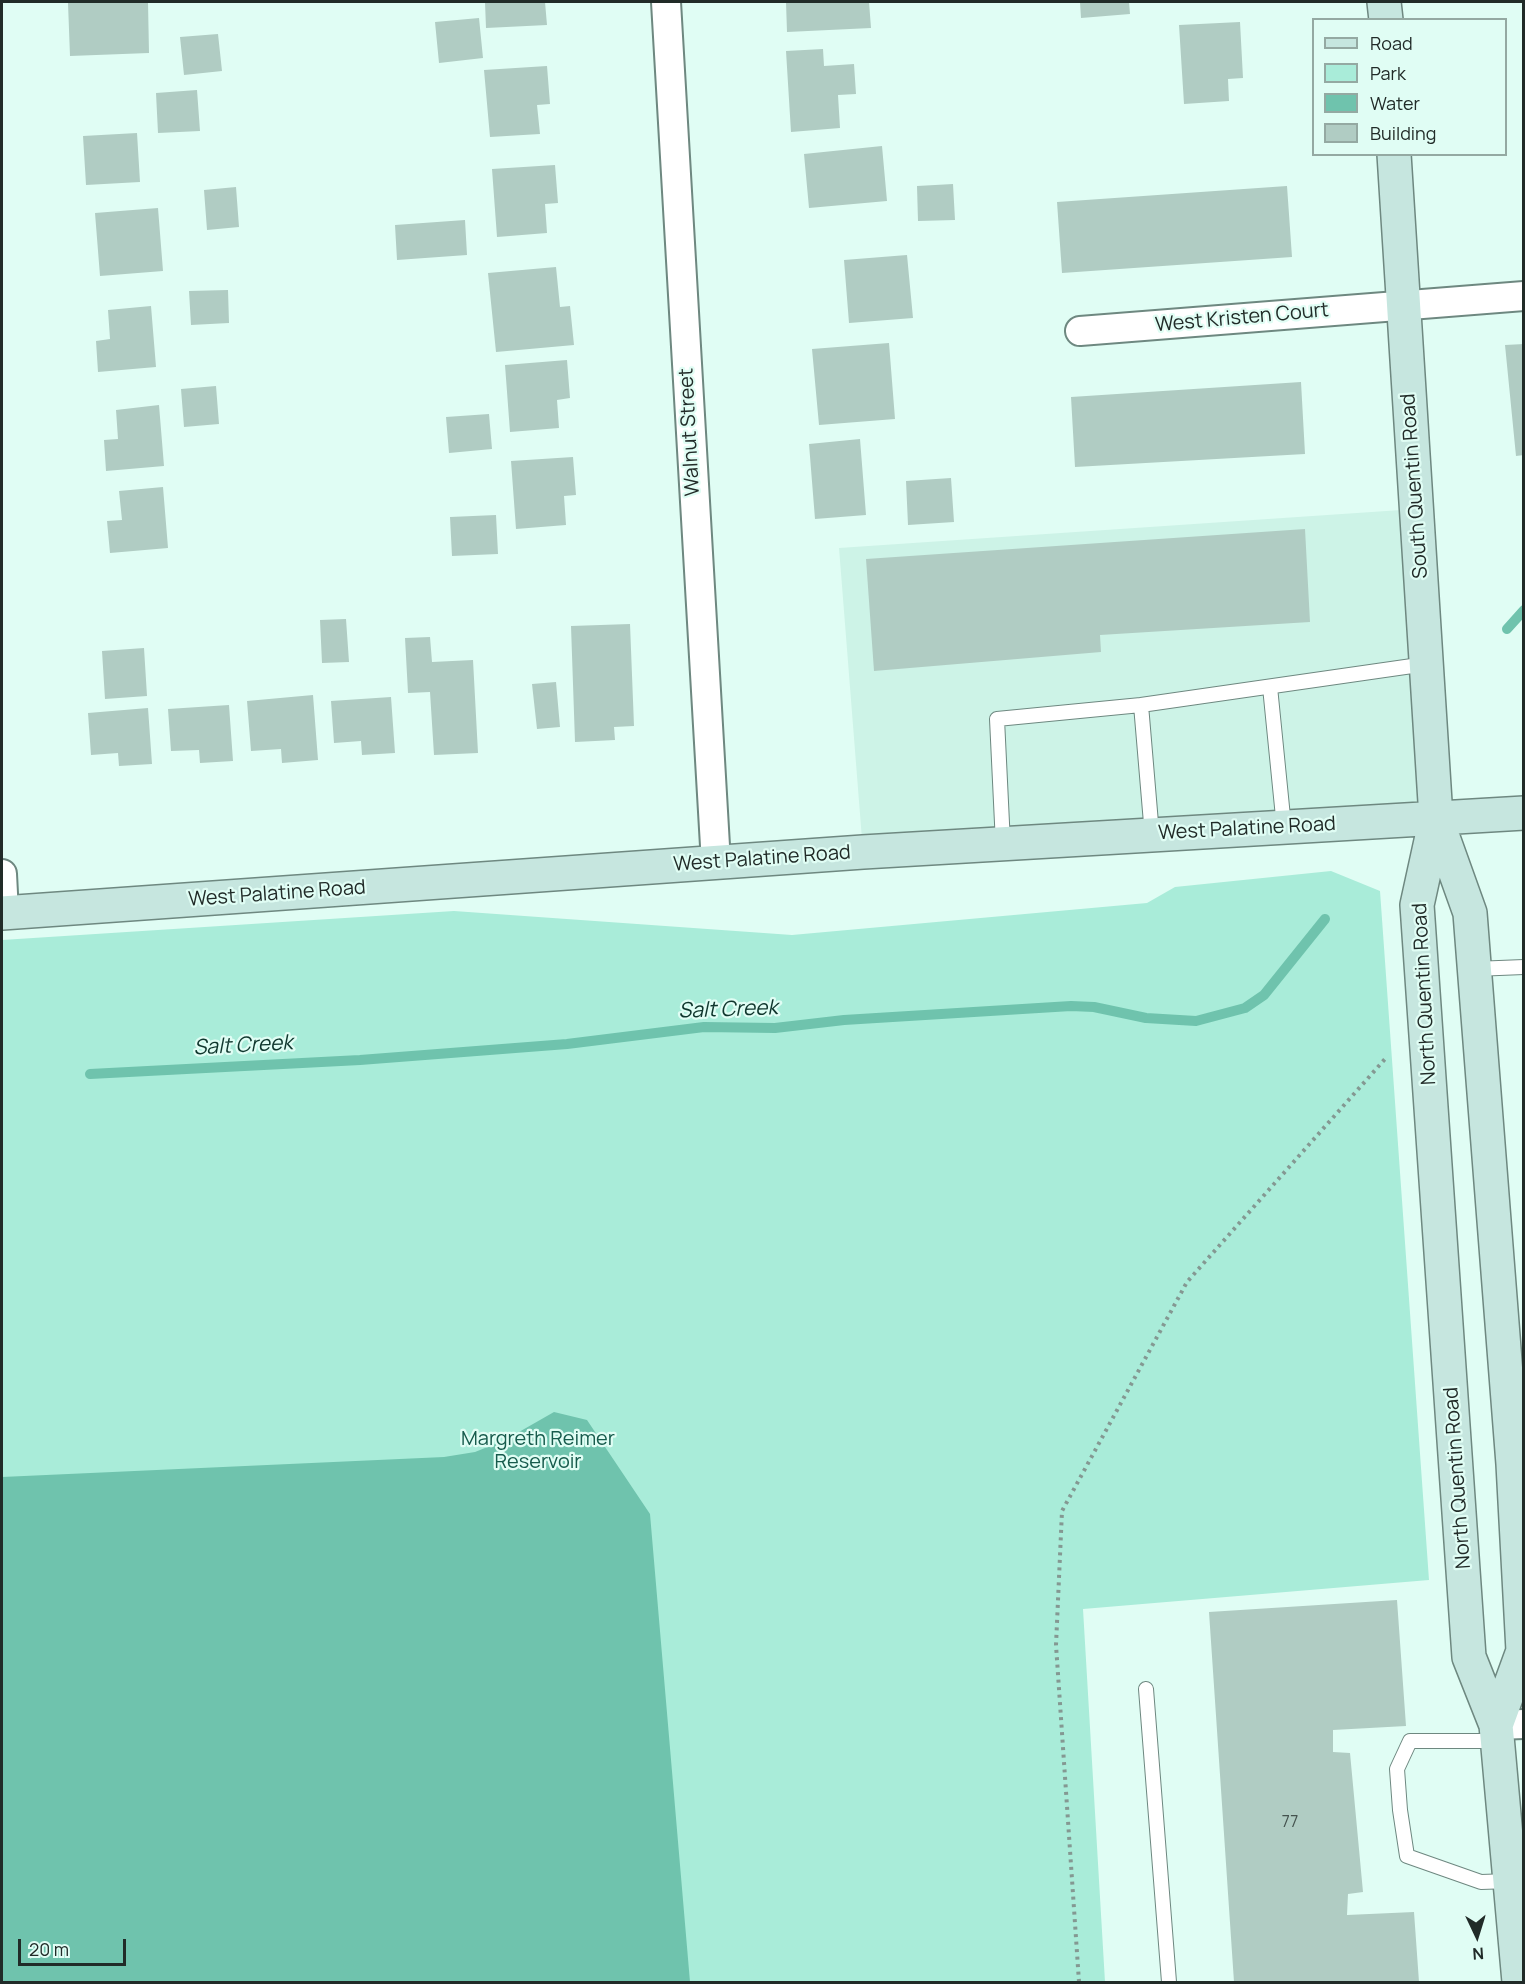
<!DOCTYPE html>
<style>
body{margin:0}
#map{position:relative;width:1525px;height:1984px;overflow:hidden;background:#e0fdf4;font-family:Manrope,sans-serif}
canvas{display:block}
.frame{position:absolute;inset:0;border:3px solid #212b28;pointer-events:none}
.legend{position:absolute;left:1312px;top:18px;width:195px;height:138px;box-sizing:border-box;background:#e0fdf4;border:2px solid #94a9a2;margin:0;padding:8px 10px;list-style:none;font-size:18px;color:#212b28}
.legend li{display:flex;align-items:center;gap:12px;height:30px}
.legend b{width:30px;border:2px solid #94a9a2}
.north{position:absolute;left:1447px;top:1906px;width:60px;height:60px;-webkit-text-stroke:4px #e0fdf4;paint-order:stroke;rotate:176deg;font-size:16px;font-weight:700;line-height:24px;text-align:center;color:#212b28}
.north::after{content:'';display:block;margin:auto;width:21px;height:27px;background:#212b28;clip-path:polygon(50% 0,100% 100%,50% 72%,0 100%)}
.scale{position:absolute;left:18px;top:1939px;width:108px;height:27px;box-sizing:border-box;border:3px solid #212b28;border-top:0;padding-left:8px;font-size:18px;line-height:21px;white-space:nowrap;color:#212b28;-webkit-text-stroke:4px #e0fdf4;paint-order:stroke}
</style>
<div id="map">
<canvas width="1525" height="1984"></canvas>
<div class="frame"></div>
<ul class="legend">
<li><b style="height:8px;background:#c6e6df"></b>Road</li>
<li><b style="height:16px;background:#a9ecd9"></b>Park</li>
<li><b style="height:16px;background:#6fc3ad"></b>Water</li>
<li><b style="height:16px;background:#b0ccc3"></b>Building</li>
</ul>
<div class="north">N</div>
<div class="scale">20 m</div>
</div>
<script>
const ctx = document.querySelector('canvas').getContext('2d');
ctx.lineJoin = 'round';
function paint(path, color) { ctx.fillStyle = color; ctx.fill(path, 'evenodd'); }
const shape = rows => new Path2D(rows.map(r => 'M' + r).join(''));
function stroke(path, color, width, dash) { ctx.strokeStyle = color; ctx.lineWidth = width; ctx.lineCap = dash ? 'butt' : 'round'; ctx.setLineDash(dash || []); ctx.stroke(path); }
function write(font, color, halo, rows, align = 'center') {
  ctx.font = font + ' Manrope,sans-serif'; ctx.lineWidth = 4.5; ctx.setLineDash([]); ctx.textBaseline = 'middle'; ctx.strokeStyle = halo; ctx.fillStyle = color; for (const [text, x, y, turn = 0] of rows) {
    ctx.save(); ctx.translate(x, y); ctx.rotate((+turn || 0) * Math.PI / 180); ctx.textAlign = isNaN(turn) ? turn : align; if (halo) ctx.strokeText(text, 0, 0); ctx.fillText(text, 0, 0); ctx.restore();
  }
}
paint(shape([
 [1416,509,1436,818,863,852,839,548]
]), '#cdf3e7');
paint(shape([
 [1331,871,1380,891,1429,1580,1083,1609,1105,1982,2,1982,2,940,454,911,792,935,1147,903,1175,887]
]), '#a9ecd9');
paint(shape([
 [554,1412,587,1420,650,1514,690,1982,2,1982,2,1477,444,1457,475,1452,505,1440]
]), '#6fc3ad');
stroke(shape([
 [1507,629,1524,610],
 [90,1074,360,1060,567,1044,704,1027,775,1028,844,1020,1071,1006,1094,1007,1146,1018,1196,1021,1245,1008,1264,995,1325,919]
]), '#6fc3ad', 10);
paint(shape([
 [148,2,149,53,70,56,68,3],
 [485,2,545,2,547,25,486,28],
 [786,2,869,2,871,28,787,32],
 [1080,2,1129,2,1130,14,1081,18],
 [479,18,483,58,439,63,435,22],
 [1240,22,1243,78,1228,79,1229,101,1184,104,1179,25],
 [218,34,222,71,184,75,180,37],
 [823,49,824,66,854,64,856,94,838,95,840,128,791,132,786,51],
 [547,66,550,104,537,105,540,134,490,137,484,70],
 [197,90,200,131,158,133,156,93],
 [137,133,140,182,86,185,83,136],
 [882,146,887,201,809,208,804,154],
 [555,165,558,203,545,204,547,233,497,237,492,169],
 [953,184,955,220,918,221,917,186],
 [1287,186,1292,257,1062,273,1057,202],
 [236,187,239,227,207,230,204,190],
 [158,208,163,271,100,276,95,213],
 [465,220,467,255,397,260,395,225],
 [907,255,913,318,849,323,844,260],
 [556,267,560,307,570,306,574,345,496,352,488,273],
 [228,290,229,323,191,325,189,291],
 [151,306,156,367,98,372,96,341,110,339,108,310],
 [889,343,895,419,819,425,812,349],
 [1524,344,1524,455,1516,456,1505,345],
 [567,360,570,398,557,400,559,428,510,432,505,365],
 [1301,382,1305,454,1075,467,1071,397],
 [216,386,219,424,184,427,181,389],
 [159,405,164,466,106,471,104,440,118,439,116,410],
 [489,414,492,449,449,453,446,417],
 [860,439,866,515,815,519,809,444],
 [573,457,576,495,564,496,566,525,516,529,511,461],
 [951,478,954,522,908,525,906,481],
 [163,487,168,548,110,553,107,521,122,520,119,491],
 [496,515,498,554,452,556,450,517],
 [1305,529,1310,622,1100,635,1101,652,874,671,866,559],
 [346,619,349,662,322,663,320,620],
 [630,624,634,726,614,727,615,740,575,742,571,626],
 [430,637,432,662,473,660,478,753,434,755,430,692,408,693,405,638],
 [144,648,147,696,105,699,102,651],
 [556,682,560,727,537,729,532,684],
 [313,695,318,760,282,763,281,749,251,751,247,701],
 [391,697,395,753,362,755,361,741,334,743,331,701],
 [229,705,233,761,200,763,199,750,171,751,168,709],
 [148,708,152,764,119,766,118,753,91,755,88,713],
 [1397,1600,1406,1726,1333,1730,1333,1752,1350,1753,1363,1892,1348,1894,1347,1915,1414,1912,1419,1982,1234,1982,1209,1612]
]), '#b0ccc3');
const service = shape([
 [1270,687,1284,827],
 [1152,835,1141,705,1426,664],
 [1003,844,997,719,1141,705],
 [1474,969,1524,967],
 [1146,1689,1169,1982],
 [1497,1741,1410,1741,1397,1769,1400,1810,1407,1856,1481,1882,1510,1881]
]);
const minor = shape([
 [666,2,716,863],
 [1080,331,1524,296],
 [2,874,4,913],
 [1496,1725,1524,1724]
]);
const secondary = shape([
 [1384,2,1386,20],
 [1394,154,1436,818,1417,905,1469,1657,1496,1725,1519,1982],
 [1436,818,1470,913,1513,1464,1523,1651,1496,1725],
 [2,913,863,852,1524,813]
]);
stroke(service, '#6e8880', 16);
stroke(minor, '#6e8880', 32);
stroke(secondary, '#6e8880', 36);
stroke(shape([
 [1079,1982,1056,1645,1062,1511,1187,1282,1385,1059]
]), '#849892', 4, [3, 4.5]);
stroke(service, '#fff', 14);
stroke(minor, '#fff', 28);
stroke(secondary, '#c6e6df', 33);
write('16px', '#45534f', null, [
 ["77",1290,1823]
]);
write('20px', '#212b28', '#e0fdf4', [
 ["West Kristen Court",1242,318,-5],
 ["Walnut Street",690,432,-93],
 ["South Quentin Road",1415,486,-94],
 ["West Palatine Road",1247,829,-3],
 ["West Palatine Road",762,859,-4],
 ["West Palatine Road",277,894,-4],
 ["North Quentin Road",1425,994,-93],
 ["North Quentin Road",1458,1478,-94]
]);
write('20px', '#165b4c', '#e0fdf4', [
 ["Margreth Reimer",538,1439],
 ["Reservoir",538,1462]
]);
write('italic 21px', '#0f362d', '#e0fdf4', [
 ["Salt Creek",728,1010,-2],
 ["Salt Creek",243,1046,-3]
]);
</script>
